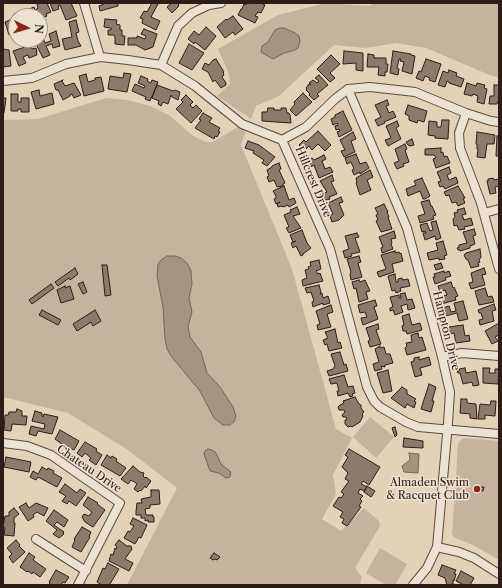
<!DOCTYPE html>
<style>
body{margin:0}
#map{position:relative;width:502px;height:588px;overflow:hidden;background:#e4d2b8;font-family:"Libre Caslon Text",serif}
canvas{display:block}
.frame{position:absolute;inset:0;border:4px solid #2d1d17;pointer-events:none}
.north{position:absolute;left:8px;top:8px;width:40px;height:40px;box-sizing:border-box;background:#ede2d1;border:1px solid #a09387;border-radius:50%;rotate:95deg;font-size:11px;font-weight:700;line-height:16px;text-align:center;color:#2d1d17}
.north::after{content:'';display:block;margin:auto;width:14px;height:18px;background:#8f2418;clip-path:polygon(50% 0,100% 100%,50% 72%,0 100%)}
</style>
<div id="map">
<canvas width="502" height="588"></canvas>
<div class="frame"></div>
<div class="north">N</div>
</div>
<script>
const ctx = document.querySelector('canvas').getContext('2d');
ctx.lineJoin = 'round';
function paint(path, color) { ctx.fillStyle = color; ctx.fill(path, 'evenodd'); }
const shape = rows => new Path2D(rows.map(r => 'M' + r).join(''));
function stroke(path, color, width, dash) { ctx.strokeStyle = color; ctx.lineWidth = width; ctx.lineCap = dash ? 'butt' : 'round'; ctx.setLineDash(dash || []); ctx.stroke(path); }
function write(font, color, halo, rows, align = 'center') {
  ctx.font = font + ' "Libre Caslon Text",serif'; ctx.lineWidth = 3; ctx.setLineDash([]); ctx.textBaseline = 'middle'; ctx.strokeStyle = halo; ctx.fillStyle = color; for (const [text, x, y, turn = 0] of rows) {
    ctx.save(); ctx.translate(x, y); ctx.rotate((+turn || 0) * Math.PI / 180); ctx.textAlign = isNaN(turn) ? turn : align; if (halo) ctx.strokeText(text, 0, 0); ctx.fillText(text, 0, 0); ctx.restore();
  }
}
paint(shape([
 [326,3,369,6,375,3,499,3,499,77,492,76,426,48,396,43,366,48,334,45,279,96,256,106,251,119,217,96,230,84,229,74,218,49,278,15],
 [106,98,128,100,150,106,169,115,193,136,206,142,213,142,238,127,246,131,241,145,292,269,336,429,352,438,333,475,336,494,322,519,341,531,364,508,379,521,380,526,355,568,362,577,360,585,127,585,177,488,128,450,68,413,3,397,3,120,38,119],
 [370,417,394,437,376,458,353,437],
 [464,438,499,441,499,560,473,545,455,538,452,534,458,444,460,440],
 [380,548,407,564,395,585,386,585,366,573]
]), '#c5b39d');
const water = shape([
 [284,28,295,33,299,36,300,41,298,48,295,50,284,53,273,59,261,52,262,46,268,42,275,30,280,28,284,28],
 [167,256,175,256,181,258,187,263,191,271,192,284,189,298,192,312,188,326,190,337,201,352,207,373,220,387,233,407,236,416,234,422,230,425,223,425,214,418,200,391,171,356,167,349,165,339,163,307,157,276,158,264,161,260,167,256],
 [208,449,212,450,216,453,221,464,231,472,230,477,226,478,219,473,210,471,204,454,205,451,208,449],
 [409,453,419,454,418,473,404,472,402,466,410,460,409,453]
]);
paint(water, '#a69481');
stroke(water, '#766457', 1);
const building = shape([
 [40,3,47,3,51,12,46,14,47,16,40,19,40,16,30,16,27,10,34,7,35,10,38,8,37,4,40,3],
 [50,3,71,3,77,16,66,20,60,5,58,6,59,9,53,11,50,3],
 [104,3,118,3,118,6,100,11,99,6,104,4,104,3],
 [152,3,158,4,151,17,160,21,156,30,142,23,143,19,140,18,144,11,147,12,152,3],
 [172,3,180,3,178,5,179,6,172,13,167,7,172,3],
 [247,3,261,3,265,5,261,13,258,12,255,16,258,17,255,23,238,15,241,9,242,9,244,4,246,5,247,3],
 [23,11,25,16,16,16,16,32,9,35,5,22,15,18,14,14,23,11],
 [233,16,243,29,235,35,233,32,225,38,217,27,226,19,227,20,233,16],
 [105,19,117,20,116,24,120,25,120,30,122,30,122,36,125,36,124,45,115,44,115,37,114,35,108,35,108,30,111,30,111,28,104,27,105,19],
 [76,20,79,32,76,33,78,41,81,46,65,50,62,39,72,37,69,22,76,20],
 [206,27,216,36,205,50,195,42,194,44,188,39,194,31,199,35,206,27],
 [144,29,157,34,153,47,145,50,136,45,128,45,128,38,137,38,137,36,145,39,146,36,141,34,144,29],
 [56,31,60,46,53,48,52,44,46,46,50,55,43,58,35,42,43,38,45,43,51,41,49,34,56,31],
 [189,44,204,53,192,70,179,63,189,44],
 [31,45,32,49,36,48,37,52,36,52,37,55,29,58,28,55,23,57,26,63,19,66,13,51,31,45],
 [3,49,9,50,11,66,3,67,3,49],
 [344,51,363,53,363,71,356,70,356,63,343,64,344,51],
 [393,51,411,54,411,55,415,56,412,74,402,71,404,62,400,61,401,59,399,59,397,68,399,69,398,75,390,73,393,51],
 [368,54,374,55,374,58,386,58,386,64,388,64,387,72,385,72,385,76,378,75,379,67,367,67,368,54],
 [331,55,340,64,330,73,335,78,330,82,317,69,331,55],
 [216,59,224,72,223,73,224,75,222,77,226,83,226,85,221,88,215,80,213,82,208,72,202,69,205,63,209,65,213,60,216,59],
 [426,59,441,64,435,82,429,80,430,78,425,76,423,81,416,78,419,71,421,72,426,59],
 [449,70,457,73,456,76,464,79,461,87,449,83,449,82,447,81,445,87,438,85,443,71,448,73,449,70],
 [124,73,131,74,127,92,108,89,110,76,123,78,124,73],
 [86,74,88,82,95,80,95,78,101,77,104,91,84,96,79,76,86,74],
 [319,75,328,85,317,94,319,96,314,100,309,95,310,94,306,90,307,89,306,88,309,84,311,85,309,83,313,80,317,83,319,81,315,78,319,75],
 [141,76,148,79,147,81,151,83,152,80,158,82,150,101,145,99,146,97,132,91,135,84,144,88,145,86,138,83,141,76],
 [63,80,62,81,65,86,74,83,81,95,74,98,72,94,70,95,70,96,63,100,58,90,56,90,54,84,63,80],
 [467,83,476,86,477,83,485,85,484,88,487,89,484,104,477,102,478,96,473,94,472,96,464,94,467,83],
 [157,85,173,91,175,90,180,92,178,100,172,97,171,95,168,104,163,102,161,106,158,104,159,101,152,98,157,85],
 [494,85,499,85,499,96,498,98,499,98,499,101,498,101,497,104,489,104,490,96,494,96,494,85],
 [39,90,40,96,52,93,54,104,36,109,31,92,39,90],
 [303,93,312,102,296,116,290,110,295,104,294,102,303,93],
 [11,94,18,94,18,102,21,102,21,98,29,98,29,112,21,112,21,109,18,109,18,111,11,111,11,94],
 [186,95,193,102,190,105,193,108,196,105,202,111,191,123,176,109,183,102,181,100,186,95],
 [3,98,6,98,4,113,3,113,3,98],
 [387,100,389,105,386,106,389,113,393,111,396,117,384,122,385,123,378,126,375,120,381,117,375,105,387,100],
 [408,105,427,111,424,122,418,120,417,123,409,120,409,116,405,114,408,105],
 [268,108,274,108,274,110,281,110,281,108,286,108,287,113,289,113,290,115,291,123,262,121,262,112,267,112,268,108],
 [343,111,352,130,339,137,337,132,340,131,339,129,336,130,335,126,338,125,337,123,333,125,331,119,335,117,335,115,343,111],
 [203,113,212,118,209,122,220,128,218,131,220,132,217,137,215,136,214,139,195,128,201,120,199,119,203,113],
 [442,120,449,120,448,139,435,138,435,136,428,135,429,121,437,122,437,127,441,127,442,120],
 [397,121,399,126,396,128,401,139,388,146,385,140,391,138,386,126,397,121],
 [318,131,331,145,325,151,318,144,312,150,309,146,305,150,299,145,304,140,306,142,318,131],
 [353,132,356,139,351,141,355,152,344,157,341,151,345,150,340,140,353,132],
 [477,132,495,135,494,144,487,144,485,158,477,157,478,149,477,149,477,144,476,144,477,132],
 [497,136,499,136,499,156,496,156,497,136],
 [412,139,414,145,410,146,408,145,406,142,412,139],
 [248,141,259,145,275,157,267,166,262,163,264,160,253,153,254,151,245,148,248,141],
 [405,144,407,149,405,150,409,162,403,164,404,166,397,169,394,163,399,161,395,149,405,144],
 [441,148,441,153,443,152,444,157,447,156,450,163,436,168,433,159,436,158,434,155,425,155,425,149,441,148],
 [356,154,360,164,366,162,369,168,360,174,360,172,354,175,352,170,354,169,351,162,347,164,345,158,356,154],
 [324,155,326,159,322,161,325,169,330,167,333,172,319,178,314,165,309,168,306,161,312,158,314,160,324,155],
 [279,163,281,169,279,170,285,183,283,184,283,186,277,187,274,180,269,182,267,177,269,176,267,170,272,167,272,166,279,163],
 [449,167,451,173,447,175,449,180,456,177,458,183,445,189,443,186,440,187,438,182,441,181,437,172,449,167],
 [370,170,373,177,367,180,371,190,360,195,356,183,357,182,356,178,370,170],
 [332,175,334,181,331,182,337,194,329,197,330,199,322,201,320,195,327,192,320,181,332,175],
 [499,176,499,186,495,187,496,193,490,194,487,181,488,181,488,179,493,178,494,180,499,179,499,176],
 [422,178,430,196,425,199,423,199,420,191,408,196,406,189,416,185,414,181,422,178],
 [284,186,289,200,294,198,296,203,289,207,288,205,283,207,282,206,278,207,277,204,280,202,276,204,274,199,276,198,276,196,273,191,284,186],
 [458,186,465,198,463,198,465,203,458,206,456,202,452,203,449,195,446,196,444,192,458,186],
 [341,197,343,202,339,203,344,215,339,220,332,222,330,216,333,214,328,203,341,197],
 [429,200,431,206,432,206,436,215,433,216,434,219,420,223,418,216,425,214,421,202,429,200],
 [384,204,388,212,387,212,389,217,388,217,392,229,381,232,376,221,378,220,376,215,378,214,375,208,384,204],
 [297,207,300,214,293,216,301,228,289,233,286,228,289,227,284,215,291,212,290,210,297,207],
 [464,208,466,214,462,215,464,220,471,218,473,225,464,227,465,229,459,230,457,225,454,226,453,219,455,217,454,213,458,212,457,210,464,208],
 [436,221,441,238,436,240,435,236,425,240,423,233,426,233,425,231,422,232,420,225,427,223,430,231,433,230,431,222,436,221],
 [474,229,476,235,473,236,475,244,470,246,470,248,460,251,460,250,458,250,457,248,459,247,459,245,467,243,463,232,474,229],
 [302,230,307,243,311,248,303,254,303,255,301,256,296,246,293,248,291,243,296,241,293,242,290,235,302,230],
 [394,231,396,238,391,239,392,243,391,244,393,249,382,253,381,248,383,247,379,237,394,231],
 [357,233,359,237,355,238,360,252,351,254,352,256,345,258,343,251,349,249,345,236,357,233],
 [443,241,447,255,444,256,445,259,439,260,439,258,429,260,427,253,438,250,436,243,443,241],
 [480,249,481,257,479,260,480,262,478,263,479,266,471,268,468,260,466,259,464,255,466,253,480,249],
 [395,251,395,253,399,252,400,254,401,253,403,261,392,264,394,272,379,277,377,272,386,269,381,255,395,251],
 [359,256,361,262,358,263,362,277,351,280,350,274,351,272,347,259,359,256],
 [319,260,321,269,316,271,318,274,320,273,323,281,303,286,302,280,307,278,305,270,309,269,308,267,311,266,310,262,319,260],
 [441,263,443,268,436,270,434,265,441,263],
 [102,265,107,265,111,295,105,296,102,265],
 [75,268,78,274,70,280,69,278,58,286,55,282,75,268],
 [484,268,486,274,482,275,485,285,471,289,469,283,473,282,471,273,484,268],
 [444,271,444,273,449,271,451,276,445,278,446,280,435,284,433,277,435,277,434,274,444,271],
 [395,274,396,282,398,282,398,279,402,278,403,280,408,279,410,286,400,288,401,291,396,293,395,290,392,291,388,276,395,274],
 [359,280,360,282,365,280,370,291,366,292,368,299,359,302,356,288,354,289,352,282,359,280],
 [83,282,87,292,83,294,78,284,83,282],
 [451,282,453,288,454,287,458,296,455,297,456,300,441,304,439,297,447,295,445,290,440,292,438,286,451,282],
 [51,284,54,288,32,304,29,300,51,284],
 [319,285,321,292,320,294,322,293,323,298,328,296,330,303,323,305,323,303,313,307,312,302,314,301,311,292,307,293,305,288,319,285],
 [65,286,65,288,70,286,74,299,61,303,57,290,65,286],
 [485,288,488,297,492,296,494,302,479,305,475,291,485,288],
 [405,293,407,300,412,299,415,308,408,310,407,304,401,306,403,312,395,315,393,310,390,311,390,308,393,307,390,297,399,295,399,298,401,298,400,294,405,293],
 [375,300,377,306,374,307,378,319,363,325,361,318,367,317,365,312,360,313,358,305,375,300],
 [463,301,468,319,459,321,457,313,445,316,443,308,449,306,451,312,456,311,454,303,463,301],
 [494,304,496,310,492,311,494,321,480,325,479,320,483,319,481,313,479,313,478,310,494,304],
 [331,305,333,312,327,314,331,327,318,330,317,325,320,324,316,311,331,305],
 [42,310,61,320,58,325,39,315,42,310],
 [95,310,101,321,93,326,91,322,77,331,73,324,95,310],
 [409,314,412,325,420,323,422,330,407,334,406,331,403,331,402,326,404,325,402,316,409,314],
 [499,323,499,335,495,337,498,341,492,344,485,331,499,323],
 [378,324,379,329,376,330,381,344,370,347,368,341,370,340,366,328,378,324],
 [463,325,465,336,469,335,470,341,456,343,454,333,450,334,449,327,463,325],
 [335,329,338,343,340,342,342,348,329,351,327,344,325,345,323,340,328,338,325,332,335,329],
 [418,333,419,338,422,337,426,350,407,355,405,348,407,346,406,343,412,342,411,335,418,333],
 [380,346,380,348,384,347,386,354,390,354,393,363,385,365,385,367,381,366,382,369,375,371,373,364,379,362,375,349,380,346],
 [340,352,344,365,346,364,348,371,329,376,327,371,333,369,335,366,331,354,340,352],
 [419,357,419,360,429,357,431,365,420,368,422,375,415,377,411,362,414,361,414,358,419,357],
 [465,368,466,373,476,371,479,385,473,386,472,382,463,384,460,373,458,373,457,371,459,371,459,369,465,368],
 [483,368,490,368,489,373,495,373,495,369,499,369,498,384,483,383,483,368],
 [388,370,392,391,383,393,377,373,388,370],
 [344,375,348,387,353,386,355,393,352,394,353,396,350,397,348,393,338,396,337,391,339,391,337,383,331,384,329,379,344,375],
 [429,384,436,387,432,401,434,401,431,412,421,409,429,384],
 [402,387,407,390,407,394,416,399,414,401,416,402,414,408,407,404,405,408,391,398,402,387],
 [355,397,359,404,361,405,361,408,364,412,362,414,363,416,360,422,352,427,351,426,348,427,345,424,345,420,347,419,346,417,343,417,342,415,345,412,344,410,339,410,338,407,340,405,344,403,343,401,355,397],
 [461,399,467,399,467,403,476,404,477,419,470,418,470,414,460,413,461,399],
 [491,401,496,401,495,416,485,415,485,419,478,419,480,404,490,405,491,401],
 [17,409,22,411,22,416,27,416,26,425,12,424,11,431,4,430,5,415,8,415,9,412,16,412,17,409],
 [35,411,42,413,42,416,43,417,44,414,58,417,52,434,38,431,36,436,29,434,31,426,44,429,45,424,32,421,35,411],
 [395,427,397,435,395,437,392,428,395,427],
 [60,430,79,441,74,450,68,447,67,448,55,439,60,430],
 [404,438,423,441,423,448,403,447,404,438],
 [85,442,97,449,96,451,102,455,96,465,89,460,91,458,85,453,82,457,77,453,85,442],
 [349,449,380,467,369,485,363,481,361,484,367,487,364,491,360,489,358,493,363,496,360,499,362,501,359,506,361,507,347,526,342,523,344,519,340,517,343,512,333,506,339,497,341,498,344,494,341,492,349,481,345,479,348,473,342,467,348,457,345,455,349,449],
 [107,455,111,458,112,456,117,459,116,461,126,468,120,476,101,465,107,455],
 [6,457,31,462,29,472,4,467,6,457],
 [133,466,140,472,144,473,143,476,145,478,146,477,151,481,146,488,145,486,141,491,140,490,138,492,134,489,137,484,136,483,131,480,128,484,121,479,133,466],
 [42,467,47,470,48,468,54,471,53,473,62,478,57,487,38,477,36,480,30,477,33,471,38,474,42,467],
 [65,484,77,493,80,489,86,493,76,506,69,501,67,504,62,501,66,496,59,492,65,484],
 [367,486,375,491,371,497,364,492,367,486],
 [476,487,484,487,483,491,476,490,476,487],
 [151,490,159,490,160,504,150,505,150,508,145,509,146,515,153,515,153,517,154,517,154,522,148,522,148,520,145,521,145,518,141,518,141,515,136,515,136,511,137,503,142,503,141,499,151,497,151,490],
 [88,497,98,503,97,504,105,510,93,527,85,522,82,517,84,514,89,516,92,512,83,505,88,497],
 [26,503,29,508,36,503,48,508,44,516,37,512,33,515,34,517,28,521,19,507,26,503],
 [14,508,19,514,14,518,14,523,15,523,14,536,4,535,5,528,3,527,5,516,9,516,9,512,14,508],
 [54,510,68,520,64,527,57,522,54,525,64,532,63,533,64,534,59,538,53,534,57,530,46,521,54,510],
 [133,518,147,525,141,538,139,537,135,544,124,538,128,531,130,532,134,526,130,524,133,518],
 [82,527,91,532,89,537,90,537,81,552,72,547,75,540,74,539,82,527],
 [16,540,20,545,19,546,25,552,13,563,9,557,12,554,7,548,16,540],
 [119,540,127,546,131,546,132,549,125,559,133,563,129,571,109,561,111,554,113,555,115,548,116,549,117,547,115,545,119,540],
 [29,553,35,557,33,560,46,569,40,577,33,572,32,574,28,571,27,572,20,567,29,553],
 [214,553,220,557,217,560,215,559,213,560,210,558,214,553],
 [108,563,119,569,110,584,112,585,102,585,97,582,103,568,105,569,108,563],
 [442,565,456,570,454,574,456,574,454,581,453,580,453,584,447,585,445,578,438,575,442,565],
 [56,570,69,577,65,583,63,582,61,585,49,585,50,582,49,582,56,570],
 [461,571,474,578,470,585,464,585,456,581,461,571]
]);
paint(building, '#8c7b6b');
stroke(building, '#2d1d17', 1);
const minor = shape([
 [84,3,100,57],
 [161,65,178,26,192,13,209,5,221,3],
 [3,81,32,78,66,64,100,57,128,60,161,65,195,86,242,124,282,140,330,249,367,387,374,401,380,407,406,422,418,427,499,434],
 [348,89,407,228,442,357,450,392,448,423,437,547,427,568,413,585],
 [466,113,459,133,460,148,481,203,499,269],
 [282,140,306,127,335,99,348,89,370,87,415,92,466,113,491,121,499,122],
 [484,213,499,209],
 [442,357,462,353,499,356],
 [3,443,27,446,51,455,120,503,78,585],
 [36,539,86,571],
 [437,547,459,552,474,558,499,574]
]);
stroke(minor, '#5b4a3f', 10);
stroke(minor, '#ede2d1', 8);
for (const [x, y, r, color] of [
 [477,489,4,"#8f2418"]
]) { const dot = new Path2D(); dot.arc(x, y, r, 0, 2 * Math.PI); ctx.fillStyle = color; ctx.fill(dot); stroke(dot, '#ede2d1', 1.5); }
write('11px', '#2d1d17', '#ede2d1', [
 ["Hillcrest Drive",313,182,67],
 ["Hampton Drive",446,331,76],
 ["Chateau Drive",89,469,34]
]);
write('11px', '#2d1d17', '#ede2d1', [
 ["Almaden Swim",469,483],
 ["& Racquet Club",469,496]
], 'right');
</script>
